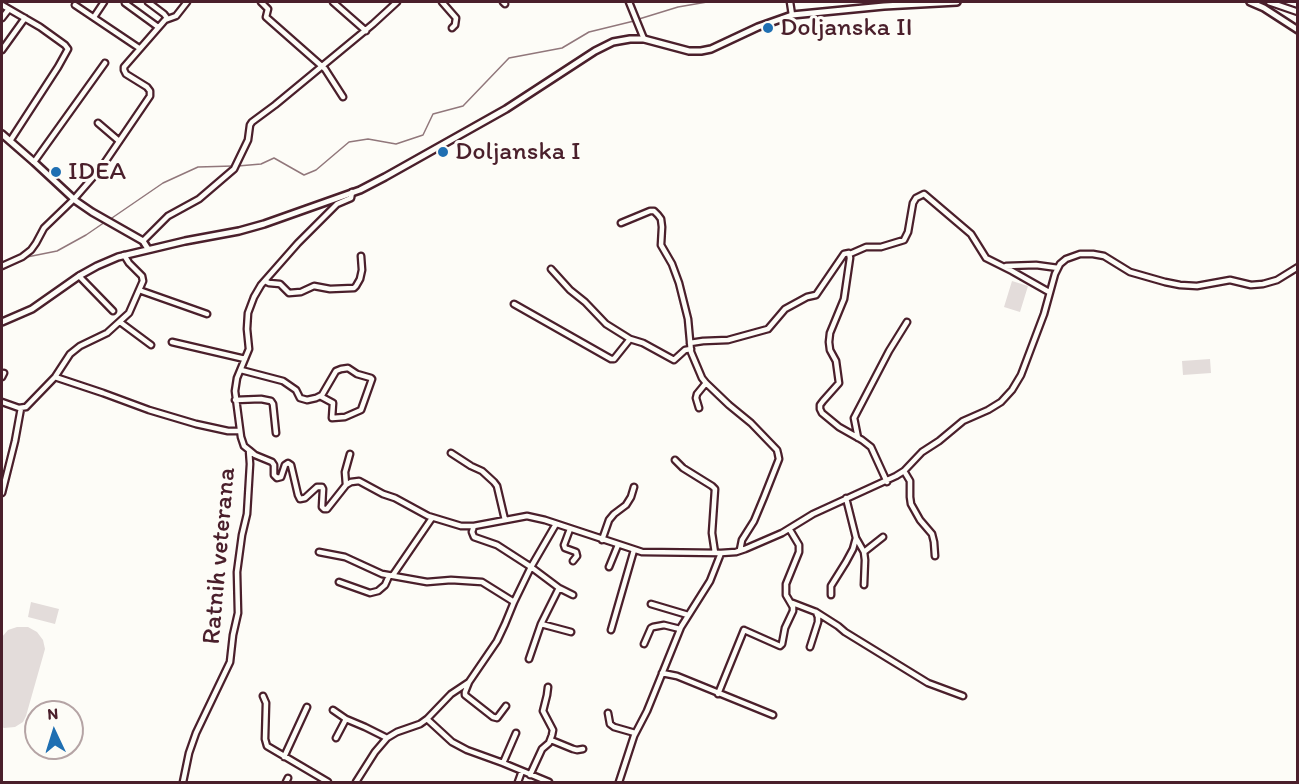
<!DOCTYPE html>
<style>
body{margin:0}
#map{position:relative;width:1299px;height:784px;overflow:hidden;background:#fdfcf7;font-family:Itim,sans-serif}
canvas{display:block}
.frame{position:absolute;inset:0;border:3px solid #4a1f2b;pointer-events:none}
.north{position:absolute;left:24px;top:700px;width:60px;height:60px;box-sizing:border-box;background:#fdfcf7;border:2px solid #b5a4a5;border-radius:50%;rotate:356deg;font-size:16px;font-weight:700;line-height:24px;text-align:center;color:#4a1f2b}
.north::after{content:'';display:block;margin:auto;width:21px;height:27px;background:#1f6fb2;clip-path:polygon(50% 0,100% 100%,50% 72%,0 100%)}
</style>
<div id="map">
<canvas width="1299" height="784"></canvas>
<div class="frame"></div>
<div class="north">N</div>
</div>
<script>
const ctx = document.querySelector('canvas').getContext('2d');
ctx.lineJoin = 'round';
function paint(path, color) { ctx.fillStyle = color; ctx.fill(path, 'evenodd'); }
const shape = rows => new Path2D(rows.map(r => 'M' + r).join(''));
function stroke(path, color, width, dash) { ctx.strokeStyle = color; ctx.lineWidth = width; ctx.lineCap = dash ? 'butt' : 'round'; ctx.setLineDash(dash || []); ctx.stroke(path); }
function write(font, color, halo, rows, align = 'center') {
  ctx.font = font + ' Itim,sans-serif'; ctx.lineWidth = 6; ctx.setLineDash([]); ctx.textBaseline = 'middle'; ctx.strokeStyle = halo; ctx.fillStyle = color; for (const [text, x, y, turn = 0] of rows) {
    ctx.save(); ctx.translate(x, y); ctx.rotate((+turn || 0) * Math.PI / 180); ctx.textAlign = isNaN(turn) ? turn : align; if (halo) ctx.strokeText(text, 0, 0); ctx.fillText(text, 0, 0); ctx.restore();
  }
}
paint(shape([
 [1012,281,1028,286,1020,312,1004,307],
 [1210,359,1211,373,1183,375,1182,361],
 [31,602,59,609,55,624,28,617],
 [17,627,28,627,37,632,43,640,45,649,26,716,23,722,15,727,4,728,2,727,2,637,8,630]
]), '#e3dcda');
stroke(shape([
 [639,19,678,7,707,2],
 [238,166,261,164,274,158,304,175,316,170,349,142,368,139,396,144,423,135,433,114,463,106,509,58,562,48,589,32,634,21],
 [109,220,163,183,198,167,233,166],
 [2,270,27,257,57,251,86,235,105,222]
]), '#91777b', 1.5);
const minor = shape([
 [148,2,164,14,167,18],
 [261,2,268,9,266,17,325,69,343,97],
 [333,2,366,31],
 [442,2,456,18,455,25,452,28],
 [503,2,505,4],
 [629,2,644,39],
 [790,2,792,15],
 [1269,2,1298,12],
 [125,3,158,27],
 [2,5,40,27,65,45,68,49,58,67,10,141],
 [75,5,139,48],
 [94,17,104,2],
 [2,18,9,9],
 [2,50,25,18],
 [98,123,119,141],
 [34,162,105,63],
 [621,223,650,211,654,211,658,215,661,219,662,227,661,245,672,264,679,283,688,319,691,352,702,378,706,383,729,405,751,423,777,450,778,454,779,459,764,497,754,521,742,540,740,550],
 [143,241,168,216,199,199,234,169,248,140,250,125,252,122,275,105,373,24,397,2],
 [850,254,866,247,881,247,904,240,908,232,913,203,916,198,924,194,971,234,986,258,1012,271,1049,292],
 [2,266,22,257,31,250,36,243,44,228,74,199,101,168,150,96,150,91,147,87,126,74,124,70,124,67,165,20,176,16,187,2],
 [1006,266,1036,265,1058,268],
 [551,269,570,290,585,302,606,324,630,339,643,343,674,360,685,350,691,349],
 [79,276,113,311],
 [265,281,269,283,280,284,289,293,301,292,314,286,330,289,354,288,356,286,360,279,362,270,361,256],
 [139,290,207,314],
 [514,304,611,359,614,359,630,339],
 [120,322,151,345],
 [172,342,245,359],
 [690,343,703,341,728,340,768,329,785,309,807,297,816,295,844,254,849,253,850,258,844,299,830,333,829,342,830,350,836,361,839,383,823,401,820,405,820,409,822,413,839,427,862,440,871,447,887,482],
 [241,370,283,381,296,390,300,398,307,400,316,398,322,395,336,371,341,369,348,368,357,374,371,378,372,379,361,410,345,417,332,418,333,403,320,396],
 [2,377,4,373],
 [55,377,103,393,149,410,196,424,228,431,240,431],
 [235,400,261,399,271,401,273,404,276,433],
 [2,402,19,408,26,407,55,377,70,354,80,346,107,333,129,313,143,281,142,276,129,263,124,255],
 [699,408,696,398,697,394,706,383],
 [858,438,854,418,889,351,907,322],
 [249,450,255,455,272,462,274,465,274,475,277,478,281,477,285,465,288,463,291,465,298,495,300,499,305,498,317,487,322,487,323,489,322,507,324,509,327,509,346,485,351,482,359,481,383,494,395,498,428,516,461,526,474,526,527,516,545,520,642,552,721,553,736,552,745,549,782,533,813,514,896,476,904,471,922,452,939,441,963,421,988,410,1001,402,1012,390,1021,375,1044,314,1055,274,1060,264,1066,259,1080,254,1093,254,1104,256,1130,272,1165,282,1180,285,1197,286,1230,280,1251,285,1263,284,1277,280,1298,267],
 [451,453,471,466,482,471,494,482,497,486,505,520],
 [675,460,683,468,712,486,715,489,712,533,715,553],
 [904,471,910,481,910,497,911,504,920,520,932,534,934,542,935,556],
 [346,485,345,472,350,454],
 [2,493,15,441,21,408],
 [846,498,856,538,864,552,865,560,864,585],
 [474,526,472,532,474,537,497,545,531,567,559,588,573,595],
 [570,529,564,545,565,548,576,552,577,556,573,561],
 [602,540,609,520,614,514,626,505,631,497,634,487],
 [319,552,345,557,382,574,427,582,451,580,482,582,514,602],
 [864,552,883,537],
 [609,567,618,545],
 [339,582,370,593,378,591,385,585,389,576,393,575,432,518],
 [559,588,541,624,571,632],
 [831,595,831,586,846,562,853,549,856,538],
 [790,602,816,612,838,626,845,632,928,683,963,696],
 [651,604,688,615],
 [611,630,634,550],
 [644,644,651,628,653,627,664,625,680,629],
 [810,647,818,622,818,617,816,612],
 [529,659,541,624],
 [662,673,677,676,773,715],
 [469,682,465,692,465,695,493,717,497,718,506,706],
 [718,694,744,630,780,646,782,644,785,628,793,611,793,607,786,595,786,584,799,552,799,545,790,530],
 [263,696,266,703,265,739,267,746,328,782],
 [333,710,346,719,365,727,387,738],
 [608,713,610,724,614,727,635,733],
 [427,719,452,742,467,750,503,763,549,782],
 [336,738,346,719],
 [551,740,573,749,577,750,583,749],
 [284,757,307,707],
 [503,763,516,733],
 [530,775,542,749,549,743,552,735,553,730,543,711,547,695,548,687],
 [183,782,189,753,196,733,230,662,233,635,238,613,237,572,242,535,247,514,250,464,249,450,244,446,241,437,235,391,237,378,249,349,247,329,248,313,254,297,261,285,298,243,337,204,351,198,352,192],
 [286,782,288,778],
 [356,782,375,752,387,738,397,732,420,724,427,719,451,694,469,682,497,641,505,624,514,602,531,567,556,524],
 [518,782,522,771],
 [619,782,634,736,647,711,681,627,710,581,721,553]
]);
const tertiary = shape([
 [1250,2,1264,8,1298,30],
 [2,134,34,162,76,201,92,212,143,241,148,249],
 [2,322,32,309,79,276,97,266,118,257,185,241,239,231,264,224,360,190,385,177,506,109,595,51,613,42,630,39,644,39,689,51,701,51,711,49,758,27,792,15,884,6,957,2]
]);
stroke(minor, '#4a1f2b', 9);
stroke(tertiary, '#4a1f2b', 10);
stroke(minor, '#fdfcf7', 4.5);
stroke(tertiary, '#fdfcf7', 5);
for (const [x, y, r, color] of [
 [768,28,6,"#1f6fb2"],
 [443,152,6,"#1f6fb2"],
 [56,172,6,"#1f6fb2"]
]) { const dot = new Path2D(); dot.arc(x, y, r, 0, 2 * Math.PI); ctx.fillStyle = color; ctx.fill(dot); stroke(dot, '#fdfcf7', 2); }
write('26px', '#4a1f2b', '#fdfcf7', [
 ["Doljanska II",780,28],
 ["Doljanska I",455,152],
 ["IDEA",68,172]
], 'left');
write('26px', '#4a1f2b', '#fdfcf7', [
 ["Ratnih veterana",220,556,-85]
]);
</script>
